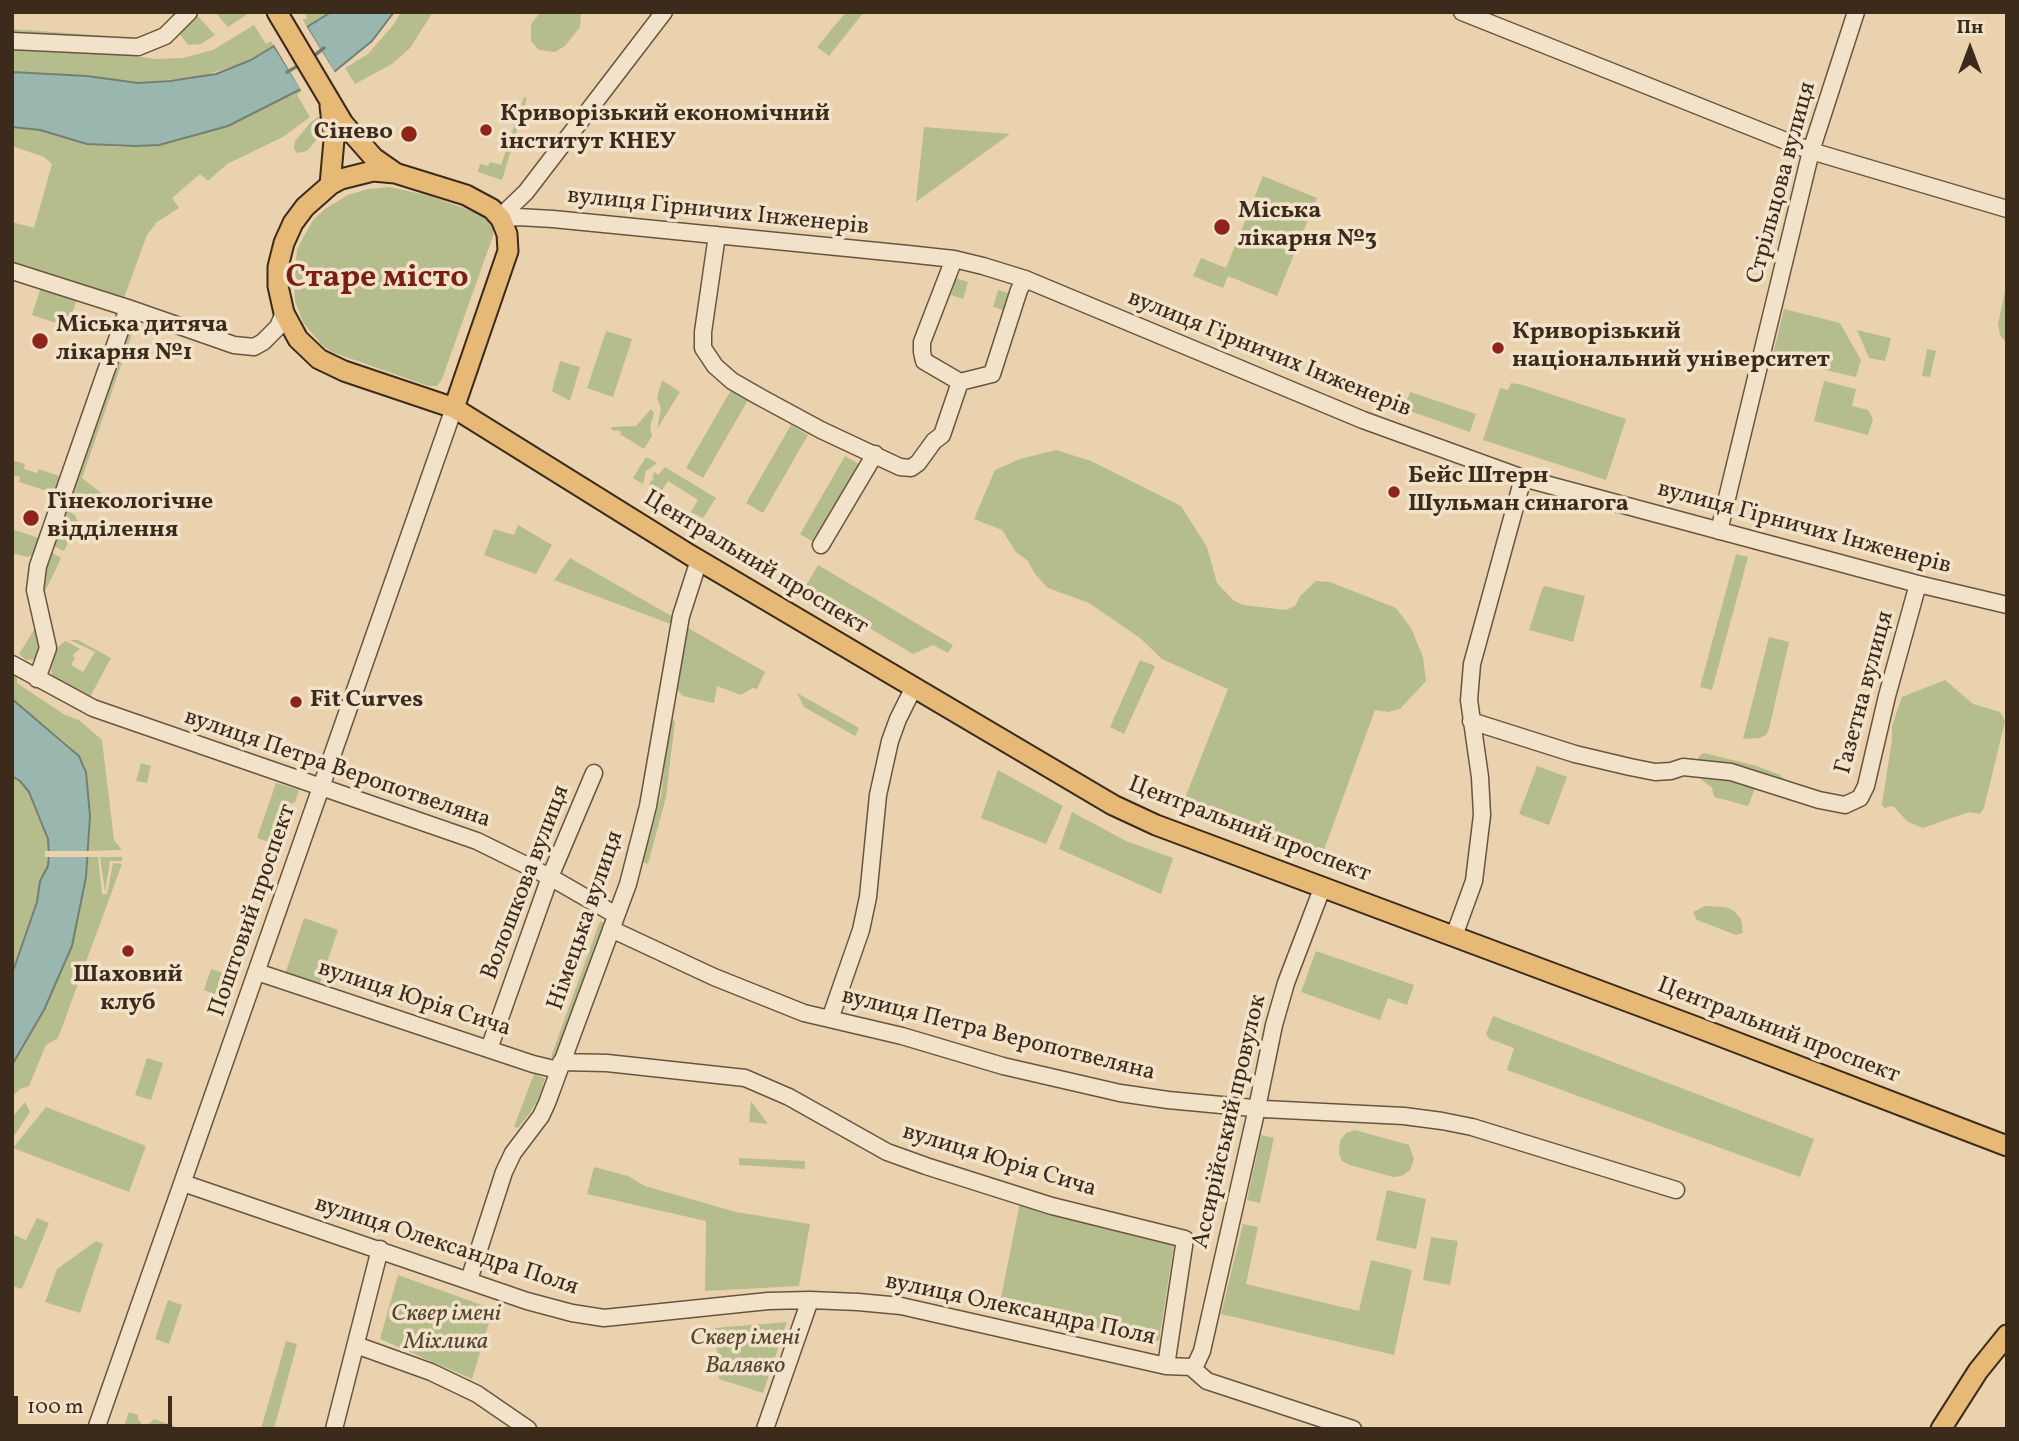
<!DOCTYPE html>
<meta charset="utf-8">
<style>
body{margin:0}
#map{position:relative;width:2019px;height:1441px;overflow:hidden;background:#ebd2ae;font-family:Vollkorn,serif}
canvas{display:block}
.frame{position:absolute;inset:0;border:14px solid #3c2b1b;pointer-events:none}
.north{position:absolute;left:1935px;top:14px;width:70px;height:70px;-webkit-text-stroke:5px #f2e2ca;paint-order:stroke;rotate:0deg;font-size:19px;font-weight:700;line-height:28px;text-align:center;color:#3c2b1b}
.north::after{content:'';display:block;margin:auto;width:24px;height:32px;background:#3c2b1b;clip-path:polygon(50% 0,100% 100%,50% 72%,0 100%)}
.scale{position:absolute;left:14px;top:1396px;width:158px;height:32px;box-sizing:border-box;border:4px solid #3c2b1b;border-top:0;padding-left:9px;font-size:21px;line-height:24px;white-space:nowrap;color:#3c2b1b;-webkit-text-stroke:5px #f2e2ca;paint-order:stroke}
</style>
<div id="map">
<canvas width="2019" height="1441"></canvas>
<div class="frame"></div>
<div class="north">Пн</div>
<div class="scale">100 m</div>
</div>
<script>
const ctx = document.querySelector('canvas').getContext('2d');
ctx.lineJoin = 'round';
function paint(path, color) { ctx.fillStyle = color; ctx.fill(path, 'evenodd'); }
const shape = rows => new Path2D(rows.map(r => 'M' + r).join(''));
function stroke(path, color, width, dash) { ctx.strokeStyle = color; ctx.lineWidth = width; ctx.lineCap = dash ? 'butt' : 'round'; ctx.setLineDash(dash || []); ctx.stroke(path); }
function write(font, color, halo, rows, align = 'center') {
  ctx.font = font + ' Vollkorn,serif'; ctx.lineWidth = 7; ctx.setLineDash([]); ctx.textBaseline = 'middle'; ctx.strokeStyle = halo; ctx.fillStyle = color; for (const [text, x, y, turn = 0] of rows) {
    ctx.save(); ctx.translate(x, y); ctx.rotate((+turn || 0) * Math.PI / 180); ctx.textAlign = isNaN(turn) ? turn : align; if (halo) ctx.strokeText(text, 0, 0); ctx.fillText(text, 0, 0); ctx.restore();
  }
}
paint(shape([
 [215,12,248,12,249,13,228,27],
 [304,12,331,12,307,27,303,20,307,18],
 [401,12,433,12,410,48,392,64,355,84,345,68,368,54,394,24],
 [541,12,581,12,580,27,565,46,555,52,539,50,531,41,531,24],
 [846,12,864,12,829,56,817,47],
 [197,15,215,35,201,44,188,45,179,33],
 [254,25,266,44,271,41,274,46,251,60,203,76,138,83,87,76,12,72,12,46,118,53,155,59,183,58,213,50],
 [12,29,109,36,105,43,12,36],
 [301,89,302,91,297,95,310,117,283,137,227,164,208,181,200,174,172,198,179,208,157,222,147,235,121,306,12,271,12,222,34,228,52,164,44,157,12,146,12,127,40,130,88,144,120,147,158,145,228,126],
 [524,97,527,98,502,180,478,172,480,164,488,166,490,162,501,165],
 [320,116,324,125,320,136,307,151,297,153,294,149,295,141,311,122],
 [924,127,1010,134,916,202],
 [1263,176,1317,198,1277,296,1228,276,1223,288,1193,276,1201,258,1226,268],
 [390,187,430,196,486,216,494,227,493,236,442,379,437,386,428,386,332,352,323,346,304,324,295,301,294,283,297,249,313,220,325,209,348,195,368,189],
 [956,278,968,282,963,299,951,295],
 [2007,283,2007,344,2000,335,1998,324],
 [41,287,77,299,68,327,32,315],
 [998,290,1011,294,1006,311,993,307],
 [1784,309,1840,323,1861,360,1856,377,1772,358],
 [128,323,135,325,82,478,110,500,105,510,91,501,85,510,67,500],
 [1857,330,1891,338,1885,361,1869,358],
 [606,331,632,339,613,397,587,388],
 [1927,349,1936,351,1930,377,1922,376],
 [560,361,580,367,570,401,552,391],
 [662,380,680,392,657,429,661,408,657,398],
 [1824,381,1856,389,1852,406,1868,410,1873,419,1868,435,1814,421],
 [1511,383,1523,385,1626,419,1606,480,1483,440,1500,388,1508,390],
 [731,390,748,400,703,478,686,468],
 [1410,392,1476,414,1470,432,1404,409],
 [651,409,654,413,650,427,652,436,644,449,620,434,621,432,617,430,615,431,611,429,612,427,636,426],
 [791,425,808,435,763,513,746,503],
 [1056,450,1091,461,1181,506,1207,547,1217,583,1234,601,1244,605,1286,610,1295,606,1300,596,1316,581,1330,582,1396,608,1411,628,1423,657,1426,681,1400,709,1388,712,1375,710,1321,858,1190,808,1191,806,1183,803,1228,689,1162,659,1140,638,1089,603,1048,588,1035,574,1028,561,1016,552,1002,530,974,519,995,470,1020,459],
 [845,456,862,466,817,544,800,534],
 [646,457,657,463,648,470,646,470,643,484,633,478],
 [12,460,25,464,24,469,37,473,39,469,65,478,59,495,19,482,20,477,12,475],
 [665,467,716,498,703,518,691,512,698,500,668,481,660,493,649,487,650,482,654,479,652,477,655,472,658,475],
 [64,509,75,515,78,522,64,551,52,545],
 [518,525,552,545,536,574,484,555,494,529,514,535],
 [12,529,42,539,36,554,27,557,12,553],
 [49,551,61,558,43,596,42,580],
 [1736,554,1748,557,1712,690,1700,687],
 [570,558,675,618,673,625,554,580],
 [818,565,953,645,948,653,933,645,913,654,804,589],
 [1545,586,1585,596,1573,642,1529,630,1542,589],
 [37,625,43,649,38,659,26,660,19,654],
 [688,628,765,672,757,689,753,688,741,695,717,686,714,703,683,696,677,689],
 [1769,637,1789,642,1769,729,1766,735,1759,738,1743,739],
 [70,640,78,640,111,658,90,697,52,676,51,666,52,654,62,643,66,641,80,649,72,656,75,658,71,665,83,672,95,652],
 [1140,660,1155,666,1124,734,1110,727],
 [12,668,17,670,17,683,65,715,79,720,102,740,114,840,122,850,89,851,90,816,85,765,79,756,66,743,12,699],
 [1945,680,1973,704,2000,712,2005,721,1984,808,1980,814,1969,812,1923,828,1908,822,1893,806,1884,808,1882,804,1892,740,1892,726,1902,697],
 [797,693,859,728,855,736,804,707],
 [670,720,675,721,666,797,648,864,642,862,661,796],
 [1704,753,1757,766,1780,775,1786,780,1786,785,1758,781,1748,806,1714,797,1712,788,1702,780,1696,761,1700,755],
 [141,763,151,766,147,783,136,781],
 [1537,766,1567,777,1549,825,1519,814],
 [998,770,1063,806,1046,844,981,818],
 [12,776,20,781,29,792,48,839,49,855,48,866,40,881,37,902,12,974],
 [276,783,299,790,295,802,284,806,280,813,279,825,285,832,280,846,257,838],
 [1072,812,1126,841,1173,858,1161,894,1059,849],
 [88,857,98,857,102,894,107,894,113,863,122,864,58,1038,46,1045,29,1086,20,1089,12,1097,12,1065,44,1010,72,946],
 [100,857,122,857,122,861,110,861,105,892],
 [1705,906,1726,907,1734,911,1741,919,1743,933,1736,935,1697,920,1693,912],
 [304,918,338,930,319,986,285,974],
 [600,921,608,925,557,1060,551,1057],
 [1316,951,1414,985,1407,1005,1388,998,1380,1020,1301,992],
 [211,969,227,974,220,996,204,990],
 [1493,1016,1814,1139,1800,1177,1507,1070,1514,1048,1490,1039,1486,1034],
 [147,1058,163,1063,151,1100,135,1095],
 [534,1074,545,1078,539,1097,530,1113,518,1128,514,1127],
 [751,1101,768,1124,749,1122],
 [25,1102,30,1112,12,1139,12,1117],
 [46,1107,146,1146,129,1192,13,1148],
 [1355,1130,1409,1145,1414,1159,1410,1170,1402,1176,1393,1177,1350,1165,1342,1161,1339,1153,1340,1141,1346,1133],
 [1261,1135,1274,1138,1260,1203,1247,1200],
 [739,1158,805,1161,805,1169,739,1165],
 [594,1167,628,1176,645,1186,736,1212,810,1224,799,1286,705,1291,706,1221,587,1194],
 [1387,1190,1426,1199,1416,1249,1376,1240],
 [1020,1202,1174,1244,1159,1341,999,1308],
 [37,1218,49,1223,22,1289,12,1286,12,1239,14,1235,26,1240],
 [1243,1224,1258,1227,1246,1284,1359,1311,1371,1260,1412,1270,1394,1355,1221,1314],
 [1431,1237,1458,1241,1450,1285,1423,1280],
 [96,1241,103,1244,80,1313,45,1302,57,1269],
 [398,1275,493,1309,472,1379,380,1339],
 [168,1300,182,1305,169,1344,155,1339],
 [787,1322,763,1393,719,1379,715,1328],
 [286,1341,297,1344,274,1429,261,1429],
 [129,1412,138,1415,138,1419,143,1425,150,1423,154,1419,175,1426,174,1429,123,1429]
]), '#b5bd8c');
const water = shape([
 [331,12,394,12,372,41,334,72,307,27,331,12],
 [274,46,301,89,228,126,159,145,134,146,87,144,40,130,12,127,12,72,87,76,138,83,170,81,216,74,251,60,274,46],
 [12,699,79,756,86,772,90,816,86,877,72,946,44,1010,12,1065,12,974,37,902,40,881,48,866,49,855,48,839,29,792,20,781,12,776,12,699]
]);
paint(water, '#99b7af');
stroke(water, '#747f74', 2);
paint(shape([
 [305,24,336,74,331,73,304,28],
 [273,43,277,44,304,87,302,92],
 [45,851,92,851,92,857,45,857]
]), '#ebd2ae');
stroke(shape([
 [311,58,324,48],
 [287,72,301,64]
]), '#747f74', 3.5);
const minor = shape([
 [1462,12,1811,151,2007,209],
 [12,41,138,47,165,36,189,12],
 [500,217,526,192,664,12],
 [501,219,518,217,553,219,908,254,954,259,983,266,1025,279,1363,420,1523,478,1918,584,2007,605],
 [717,235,703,332,703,348,715,366,732,381,760,397,821,430,900,467,911,468,918,463,934,441,942,435,960,382,924,361,922,352,922,342,954,259],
 [12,271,128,308,234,345,254,347,263,342,278,327,284,313],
 [960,382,992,374,1019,290,1025,279],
 [1719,531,1811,151,1856,12],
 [821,545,875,454],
 [12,664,93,708,477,841,550,877,616,915],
 [37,679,48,648,35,590,38,566,128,308],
 [1471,721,1575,754,1630,767,1655,772,1671,771,1683,767,1731,772,1819,800,1845,805,1860,798,1866,786,1887,696,1918,584],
 [611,929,714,977,804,1013,902,1036,1003,1066,1120,1093,1168,1100,1264,1109,1404,1116,1442,1121,1472,1127,1676,1190],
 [1454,936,1474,881,1482,815,1480,777,1469,700,1472,664,1523,478],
 [257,972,533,1064,558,1070],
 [830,1019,861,930,868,897,878,795,890,741,898,719,914,687],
 [489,1049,550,877,594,773],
 [561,1062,607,1063,745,1078,789,1097,887,1152,926,1166,1052,1206,1185,1239,1166,1366],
 [183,1183,527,1301,572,1313,604,1318,768,1301,810,1300,858,1302,901,1306,1166,1366,1191,1367,1207,1381,1353,1429],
 [469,1280,504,1172,513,1153,541,1116,547,1103,628,884,648,806,681,616,699,560],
 [356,1345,431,1372,477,1394,528,1429],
 [1191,1367,1196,1364,1202,1351,1257,1108,1274,1025,1286,983,1323,886],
 [96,1429,454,408],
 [334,1429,380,1249],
 [765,1429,810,1300]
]);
const major = shape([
 [277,12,343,123,374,158,394,172],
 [330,185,334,140,330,106],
 [454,408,508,251,507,234,501,219,492,209,466,195,395,173,373,171,341,179,330,185,305,207,293,223,284,243,278,267,278,286,284,313,298,339,319,359,344,371,454,408,690,555,1113,805,1156,825,1699,1028,2007,1146],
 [1941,1429,1978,1371,2007,1335]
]);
stroke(minor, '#685540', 19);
stroke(major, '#3c2b1b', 23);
stroke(minor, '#f2e2ca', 16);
stroke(major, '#e6b977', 19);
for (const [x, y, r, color] of [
 [486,130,7,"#8f2418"],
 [409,134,9,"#8f2418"],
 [1222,227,9,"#8f2418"],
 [40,341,9,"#8f2418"],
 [1498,348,7,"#8f2418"],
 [1394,492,7,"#8f2418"],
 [31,518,9,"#8f2418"],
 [296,702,7,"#8f2418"],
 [128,951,7,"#8f2418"]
]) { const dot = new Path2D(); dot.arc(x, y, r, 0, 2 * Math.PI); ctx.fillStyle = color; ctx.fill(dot); stroke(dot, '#f2e2ca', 2.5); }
write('bold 24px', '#3c2b1b', '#f2e2ca', [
 ["Криворізький економічний",500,116],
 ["інститут КНЕУ",500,144],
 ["Сінево",393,134,"right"],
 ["Міська",1238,213],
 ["лікарня №3",1238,241],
 ["Міська дитяча",56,327],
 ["лікарня №1",56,355],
 ["Криворізький",1512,334],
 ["національний університет",1512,362],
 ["Бейс Штерн",1408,478],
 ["Шульман синагога",1408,506],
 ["Гінекологічне",47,504],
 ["відділення",47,532],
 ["Fit Curves",310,702],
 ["Шаховий",128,977,"center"],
 ["клуб",128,1005,"center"]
], 'left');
write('24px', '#3c2b1b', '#f2e2ca', [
 ["Стрільцова вулиця",1783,183,-75],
 ["вулиця Гірничих Інженерів",718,213,6],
 ["вулиця Гірничих Інженерів",1269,355,22],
 ["вулиця Гірничих Інженерів",1804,529,15],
 ["Центральний проспект",755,564,31],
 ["Газетна вулиця",1866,693,-75],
 ["вулиця Петра Веропотвеляна",337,770,19],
 ["Центральний проспект",1249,831,21],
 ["Волошкова вулиця",527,883,-69],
 ["Поштовий проспект",254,911,-71],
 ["Німецька вулиця",587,921,-71],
 ["вулиця Юрія Сича",414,1000,18],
 ["Центральний проспект",1778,1032,21],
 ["вулиця Петра Веропотвеляна",998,1036,14],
 ["Ассирійський провулок",1231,1122,-77],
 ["вулиця Юрія Сича",999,1162,17],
 ["вулиця Олександра Поля",446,1247,18],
 ["вулиця Олександра Поля",1020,1311,12]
]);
write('italic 24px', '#544832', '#f2e2ca', [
 ["Сквер імені",446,1316],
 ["Міхлика",446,1344],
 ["Сквер імені",745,1340],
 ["Валявкo",745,1368]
]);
write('bold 32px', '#7a1f14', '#f2e2ca', [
 ["Старе місто",377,280]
]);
</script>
